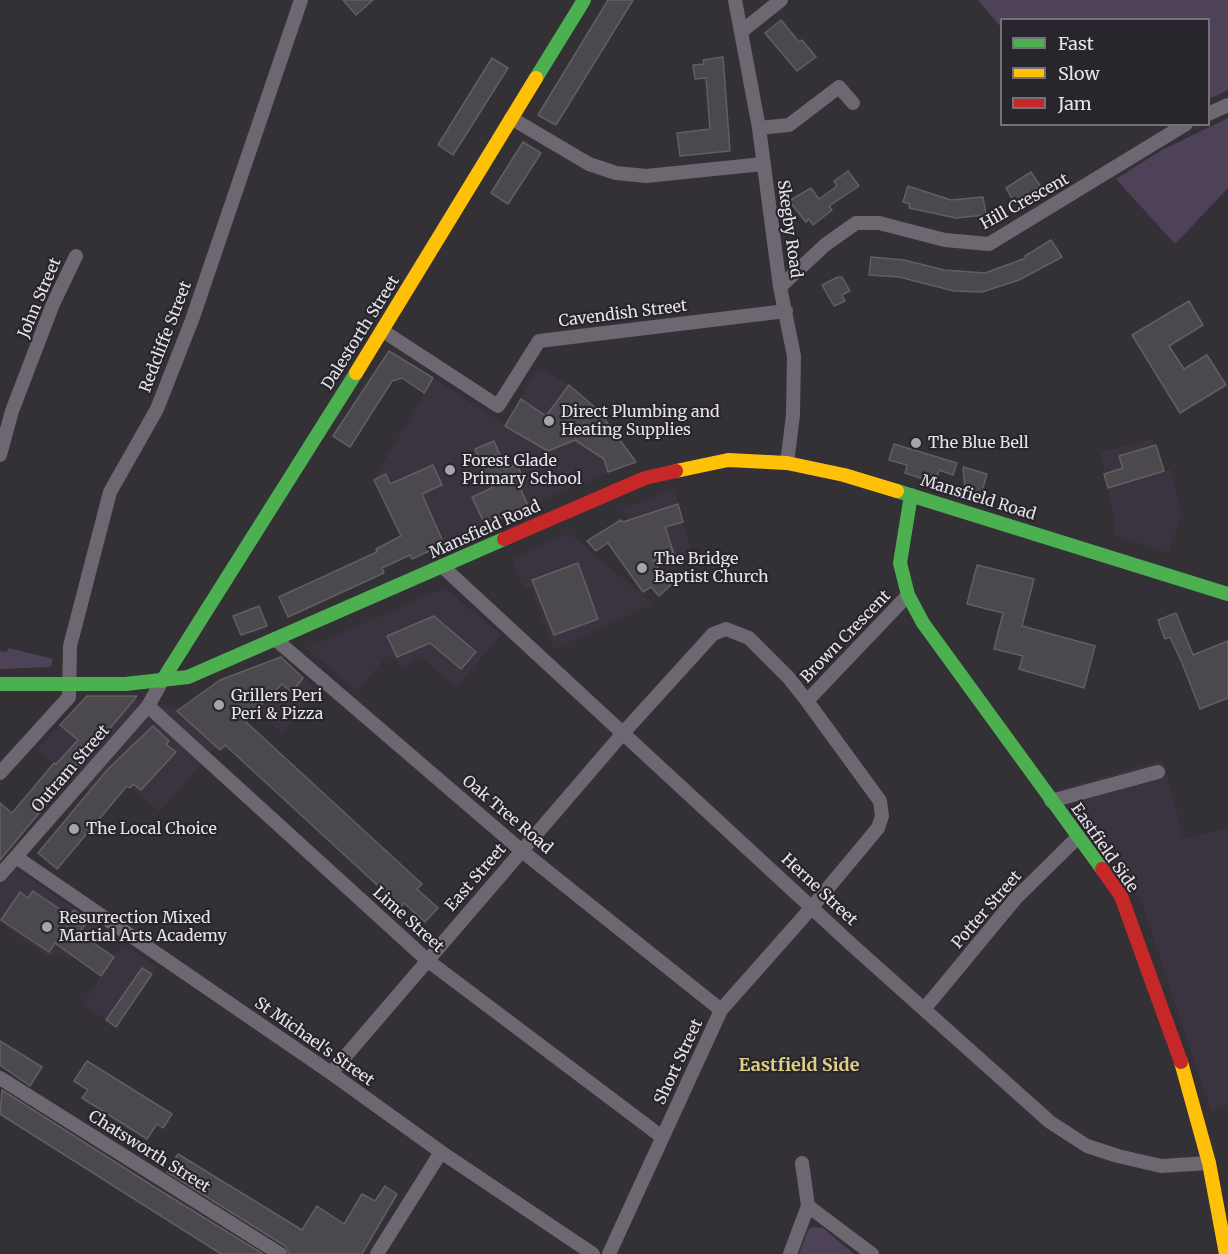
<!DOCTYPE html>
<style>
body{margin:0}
#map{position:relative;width:1228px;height:1254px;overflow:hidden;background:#333135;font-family:Merriweather,serif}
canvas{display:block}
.legend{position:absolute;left:1000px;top:18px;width:210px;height:108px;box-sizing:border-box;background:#29252d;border:2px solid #757178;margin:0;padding:8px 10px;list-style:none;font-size:18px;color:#e7e4e9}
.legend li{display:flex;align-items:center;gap:12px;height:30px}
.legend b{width:30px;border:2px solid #757178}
</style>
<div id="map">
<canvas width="1228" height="1254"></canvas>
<ul class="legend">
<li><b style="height:8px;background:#4caf50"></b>Fast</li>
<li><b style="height:8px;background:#ffc107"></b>Slow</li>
<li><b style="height:8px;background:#c62828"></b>Jam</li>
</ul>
</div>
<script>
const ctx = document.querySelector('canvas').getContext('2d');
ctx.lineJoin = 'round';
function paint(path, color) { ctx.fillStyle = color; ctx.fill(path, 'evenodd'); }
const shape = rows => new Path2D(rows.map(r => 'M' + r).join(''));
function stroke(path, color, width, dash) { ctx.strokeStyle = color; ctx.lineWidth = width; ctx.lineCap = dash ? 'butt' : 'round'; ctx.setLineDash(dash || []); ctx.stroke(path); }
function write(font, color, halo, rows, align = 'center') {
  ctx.font = font + ' Merriweather,serif'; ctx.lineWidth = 4.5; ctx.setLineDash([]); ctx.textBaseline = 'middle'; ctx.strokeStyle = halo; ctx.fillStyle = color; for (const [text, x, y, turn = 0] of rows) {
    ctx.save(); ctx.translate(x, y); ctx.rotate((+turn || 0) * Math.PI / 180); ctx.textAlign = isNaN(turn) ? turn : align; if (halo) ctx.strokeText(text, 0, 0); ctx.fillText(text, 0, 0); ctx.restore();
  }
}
paint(shape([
 [539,367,569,385,598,410,636,462,534,503,412,559,374,480,433,378,505,425],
 [1153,439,1164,470,1171,469,1181,516,1168,553,1113,535,1114,521,1101,452],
 [674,489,692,555,662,568,621,509],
 [569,533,653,604,554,649,531,589,523,586,512,560],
 [445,588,501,635,456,687,418,655,406,670,388,655,357,691,306,648],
 [281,657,317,690,283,733,257,712,222,752,216,747,160,812,108,769,89,791,37,749,87,696,130,697,180,709],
 [1163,760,1184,839,1226,828,1228,835,1228,1105,1211,1111,1141,901,1065,788],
 [0,858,98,926,76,957,71,960,60,955,47,956,0,922],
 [123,944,157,967,116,1027,82,1004]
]), '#3b3440');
paint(shape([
 [978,0,1228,0,1228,90,1209,99,1208,20,1002,20,1001,27],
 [1228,118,1228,188,1175,244,1116,179,1162,150],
 [8,648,53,659,51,667,0,669,0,651,7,652],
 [812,1227,823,1228,854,1254,799,1254,808,1230]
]), '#4d4257');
const building = shape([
 [343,0,373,0,356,15,343,0],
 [608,0,633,0,556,125,538,115,608,0],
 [781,20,799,42,802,40,816,57,797,71,765,33,781,20],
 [723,57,730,151,680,156,677,133,710,129,706,78,695,79,693,65,704,64,703,60,723,57],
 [492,58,508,68,453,155,438,145,492,58],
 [523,142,541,153,508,204,491,193,523,142],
 [848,171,859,186,829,206,832,210,813,225,809,219,806,222,789,201,811,188,819,199,837,186,834,181,848,171],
 [1031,172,1041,187,1015,204,1006,188,1031,172],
 [908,186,951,200,983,197,986,215,956,218,909,208,910,204,903,202,908,186],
 [1051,240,1062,257,1019,280,982,292,954,291,899,277,869,275,871,257,904,260,944,270,985,273,1026,258,1025,256,1051,240],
 [838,277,842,277,850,291,842,295,845,301,834,306,822,285,838,277],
 [1189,301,1203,325,1169,346,1184,369,1207,355,1226,385,1180,413,1132,335,1189,301],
 [389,351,433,378,424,393,402,378,392,381,350,447,333,436,389,351],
 [569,385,598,410,636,462,608,472,604,459,575,440,548,451,505,426,521,399,546,416,569,385],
 [494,441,506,469,517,464,522,476,516,478,528,506,485,525,472,497,492,488,475,449,494,441],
 [894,444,957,463,953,475,939,470,935,483,905,473,907,465,889,460,894,444],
 [1156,445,1164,471,1108,488,1104,474,1123,468,1119,456,1156,445],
 [433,465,442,485,422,494,444,544,412,559,410,555,382,568,384,573,288,617,279,597,377,552,376,549,401,536,374,480,386,474,390,484,433,465],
 [963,467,987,474,981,495,965,489,963,467],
 [678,504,683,522,665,527,674,554,653,561,671,585,659,596,651,587,643,592,608,543,596,551,587,541,621,520,623,522,678,504],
 [578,563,598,619,554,635,532,580,578,563],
 [977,565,1034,579,1022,626,1095,646,1084,688,1019,669,1023,656,994,649,1003,613,967,604,977,565],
 [259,606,267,626,241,635,233,616,259,606],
 [1176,613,1193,655,1228,641,1228,698,1200,709,1182,663,1170,637,1165,639,1158,620,1176,613],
 [434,616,476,652,461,669,430,643,397,657,387,636,434,616],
 [281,657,303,678,292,692,282,684,245,721,422,884,417,889,438,908,425,922,404,903,401,907,225,745,220,750,177,711,220,680,281,657],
 [87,696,137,696,0,860,0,803,12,813,54,763,56,764,78,740,60,725,87,696],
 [153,726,169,741,166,744,176,752,141,790,133,784,130,788,127,786,57,869,38,853,108,769,153,726],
 [33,891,70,916,74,910,88,920,79,933,114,957,101,976,55,943,49,952,1,920,20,892,28,898,33,891],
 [142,968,152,974,116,1027,106,1020,142,968],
 [0,1041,42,1067,30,1086,0,1065,0,1041],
 [87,1061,172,1114,163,1128,157,1124,147,1139,82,1098,88,1090,74,1081,87,1061],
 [2,1090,156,1188,263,1254,221,1254,0,1114,2,1090],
 [178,1154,302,1230,317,1206,344,1224,362,1194,375,1201,385,1186,397,1194,362,1254,289,1254,285,1246,167,1172,178,1154]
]);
paint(building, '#4b494d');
stroke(building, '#615f63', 1.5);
stroke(shape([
 [735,0,759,128,780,287,794,356,793,415,787,463],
 [742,31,781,0],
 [1208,114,1228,105],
 [511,118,589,164,616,173,646,176,763,164],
 [759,128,789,125,839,87,853,103],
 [780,287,825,245,856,223,879,223,945,240,989,244,1186,124],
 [383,331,498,406,539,341,786,311],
 [0,455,12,411,53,304,76,256],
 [443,567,852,945,1050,1122,1087,1146,1118,1156,1161,1166,1209,1163],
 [275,639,522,851,721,1010],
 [807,701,908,595],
 [148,706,427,960,662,1137],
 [0,773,69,697,70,646,110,492,157,409,192,320,301,0],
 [1051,801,1158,772],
 [16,857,331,1073,441,1152,593,1254],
 [0,875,148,706,162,681],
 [925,1008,1016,898,1078,837],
 [331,1073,624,732,713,634,726,629,749,638,788,677,807,701,880,801,882,816,878,828,813,906,721,1010,609,1254],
 [0,1078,280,1254],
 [808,1206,872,1254],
 [377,1254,441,1152],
 [790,1254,808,1206,802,1163]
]), '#6c6771', 14);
stroke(shape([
 [536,78,584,0],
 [897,491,1228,594],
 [911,495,900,563,908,595,923,623,1102,869],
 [162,681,356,373],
 [0,684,125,684,188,677,504,539]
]), '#4caf50', 14);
stroke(shape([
 [356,373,536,78],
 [676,471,728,460,787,463,844,475,897,491],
 [1181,1062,1209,1163,1226,1254]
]), '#ffc107', 14);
stroke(shape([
 [504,539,645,478,676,471],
 [1102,869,1121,896,1181,1062]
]), '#c62828', 14);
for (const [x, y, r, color] of [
 [549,421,6,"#a8a5aa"],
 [916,443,6,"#a8a5aa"],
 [450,470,6,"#a8a5aa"],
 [642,568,6,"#a8a5aa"],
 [219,705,6,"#a8a5aa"],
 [74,829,6,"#a8a5aa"],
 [47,927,6,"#a8a5aa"]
]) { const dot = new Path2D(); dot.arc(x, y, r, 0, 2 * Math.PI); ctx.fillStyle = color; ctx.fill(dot); stroke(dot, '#29252d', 2); }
write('16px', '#e7e4e9', '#29252d', [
 ["Hill Crescent",1025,202,-29],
 ["Skegby Road",789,229,82],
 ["John Street",40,298,-67],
 ["Cavendish Street",623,314,-7],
 ["Dalestorth Street",361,333,-58],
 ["Redcliffe Street",166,337,-69],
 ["Mansfield Road",978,498,17],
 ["Mansfield Road",485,530,-24],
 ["Brown Crescent",846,637,-46],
 ["Outram Street",71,769,-49],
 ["Oak Tree Road",507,815,40],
 ["Eastfield Side",1104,848,55],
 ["East Street",476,878,-49],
 ["Herne Street",819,890,43],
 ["Potter Street",987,910,-49],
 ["Lime Street",408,920,42],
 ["St Michael's Street",314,1042,35],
 ["Short Street",679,1062,-65],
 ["Chatsworth Street",149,1152,32]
]);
write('16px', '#e7e4e9', '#29252d', [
 ["Direct Plumbing and",561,412],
 ["Heating Supplies",561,430],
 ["The Blue Bell",928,443],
 ["Forest Glade",462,461],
 ["Primary School",462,479],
 ["The Bridge",654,559],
 ["Baptist Church",654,577],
 ["Grillers Peri",231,696],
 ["Peri & Pizza",231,714],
 ["The Local Choice",86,829],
 ["Resurrection Mixed",59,918],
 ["Martial Arts Academy",59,936]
], 'left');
write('bold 18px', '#dfcf81', '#29252d', [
 ["Eastfield Side",799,1066]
]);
</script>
